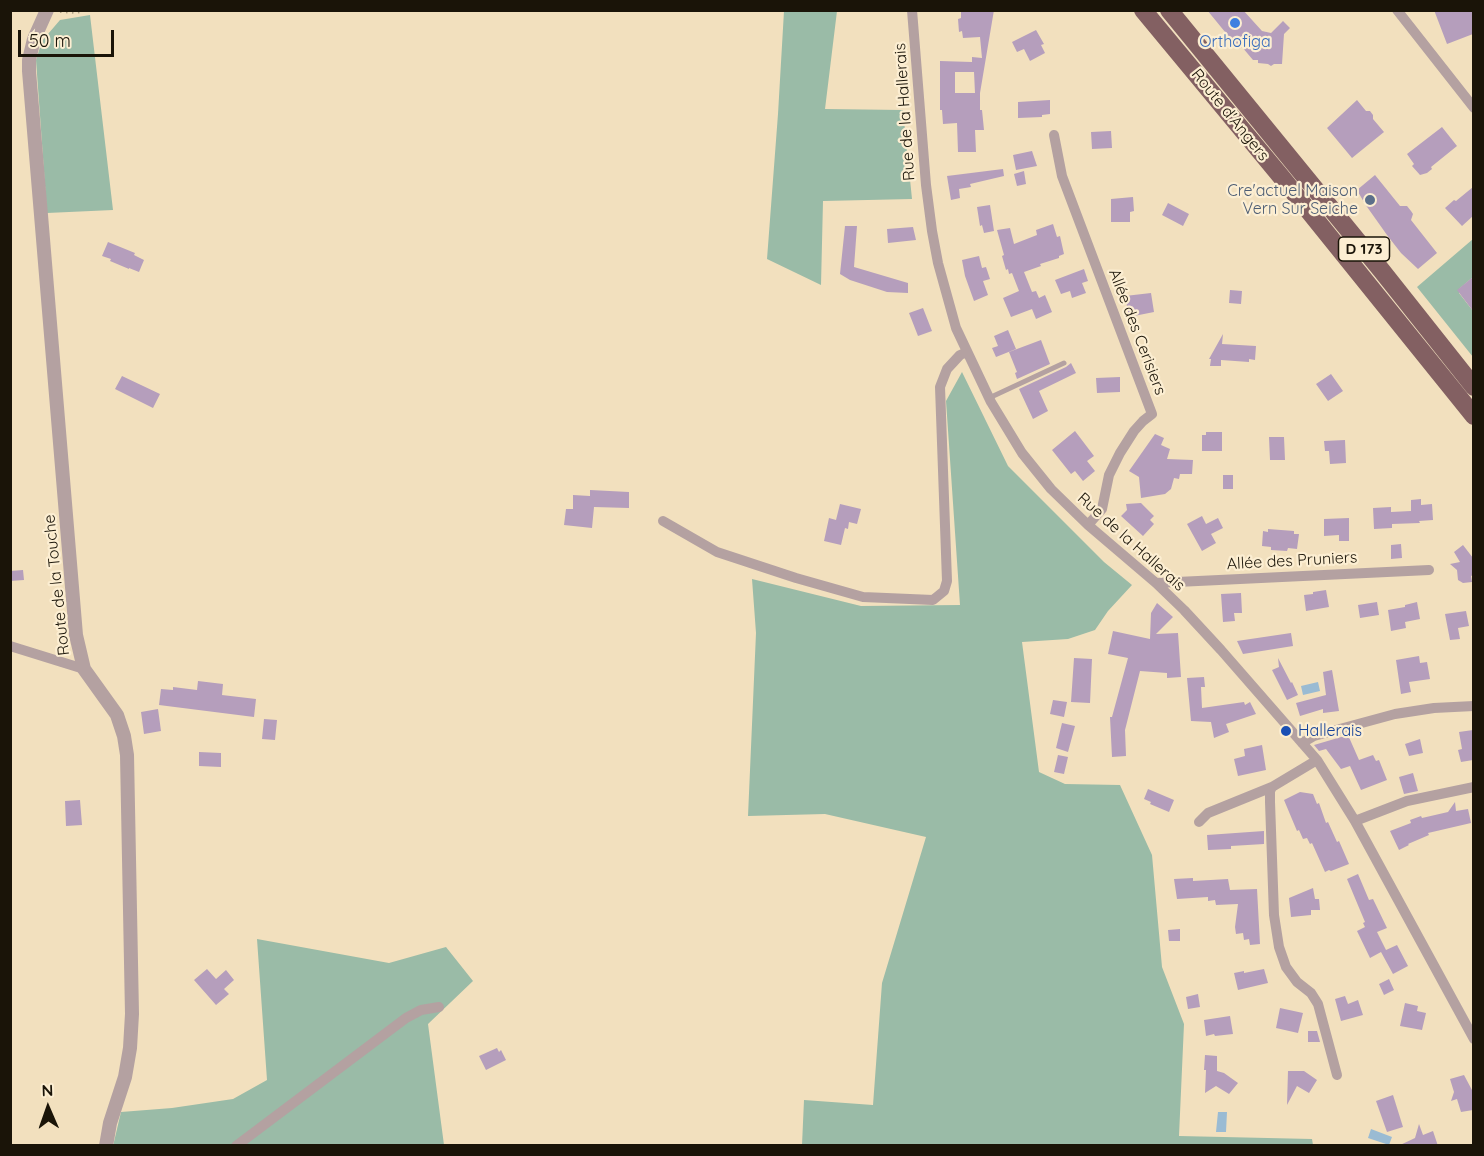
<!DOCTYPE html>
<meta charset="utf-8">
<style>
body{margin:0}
#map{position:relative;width:1484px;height:1156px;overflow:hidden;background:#f2e0be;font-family:Quicksand,sans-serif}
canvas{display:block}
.frame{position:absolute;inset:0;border:12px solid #1a1408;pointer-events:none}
.north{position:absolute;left:18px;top:1078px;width:60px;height:60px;-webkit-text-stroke:4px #fceed2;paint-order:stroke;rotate:358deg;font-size:16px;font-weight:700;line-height:24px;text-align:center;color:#1a1408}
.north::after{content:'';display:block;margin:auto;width:21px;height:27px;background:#1a1408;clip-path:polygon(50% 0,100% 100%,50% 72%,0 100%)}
.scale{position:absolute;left:18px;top:30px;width:96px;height:27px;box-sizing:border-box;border:3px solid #1a1408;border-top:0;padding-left:8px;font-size:18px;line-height:21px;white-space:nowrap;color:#1a1408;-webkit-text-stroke:4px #fceed2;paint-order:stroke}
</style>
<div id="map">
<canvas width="1484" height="1156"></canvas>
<div class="frame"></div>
<div class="north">N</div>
<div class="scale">50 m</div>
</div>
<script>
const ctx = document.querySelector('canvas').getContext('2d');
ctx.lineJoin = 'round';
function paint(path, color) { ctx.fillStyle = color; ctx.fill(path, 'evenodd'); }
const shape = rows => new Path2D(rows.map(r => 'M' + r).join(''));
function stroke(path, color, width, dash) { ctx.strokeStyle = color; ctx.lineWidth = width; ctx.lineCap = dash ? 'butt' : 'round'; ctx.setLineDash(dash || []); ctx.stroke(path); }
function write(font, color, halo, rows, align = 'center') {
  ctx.font = font + ' Quicksand,sans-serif'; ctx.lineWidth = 4.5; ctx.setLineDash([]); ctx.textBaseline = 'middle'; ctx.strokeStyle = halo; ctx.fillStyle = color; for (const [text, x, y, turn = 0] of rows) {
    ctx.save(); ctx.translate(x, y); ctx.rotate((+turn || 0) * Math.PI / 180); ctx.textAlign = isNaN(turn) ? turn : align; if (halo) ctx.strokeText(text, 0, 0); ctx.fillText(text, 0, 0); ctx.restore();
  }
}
paint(shape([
 [784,11,837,11,825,109,903,110,912,199,823,201,821,285,767,259,778,114],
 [90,15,113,210,47,213,36,60,42,41,60,20],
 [1473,239,1473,277,1459,289,1459,293,1473,311,1473,357,1417,287],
 [962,372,1008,466,1104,562,1132,585,1108,611,1095,630,1068,639,1022,642,1039,772,1065,784,1120,785,1152,855,1162,967,1184,1024,1179,1136,1312,1139,1313,1145,802,1145,804,1100,873,1105,882,983,926,837,825,814,748,816,756,633,752,579,861,606,960,605,946,401],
 [257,939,389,963,446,947,473,981,428,1024,444,1145,113,1146,121,1112,172,1108,233,1099,267,1080]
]), '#9abba7');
paint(shape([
 [1318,682,1320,691,1303,695,1301,686],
 [1218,1112,1227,1112,1226,1132,1216,1132],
 [1371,1129,1392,1137,1389,1145,1368,1138]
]), '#9abbd3');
paint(shape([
 [961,10,994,10,980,93,980,110,982,110,984,130,975,130,976,152,958,152,957,123,943,124,942,110,940,110,940,61,972,62,972,57,982,58,980,37,963,38,962,31,959,32,958,19,961,18],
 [955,72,974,72,975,93,977,93,955,93],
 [1207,10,1243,10,1262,31,1271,33,1283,21,1290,28,1284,34,1282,64,1274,64,1271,66,1268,64,1258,63,1258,60,1253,60,1242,47,1239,49],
 [1434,10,1473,10,1473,34,1447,44],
 [1036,30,1044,44,1041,45,1045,53,1030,61,1024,49,1017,52,1012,42],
 [1050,100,1050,114,1042,115,1042,117,1018,118,1018,102],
 [1357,100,1366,111,1370,111,1373,115,1373,119,1384,132,1352,158,1327,128],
 [1442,127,1457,146,1431,167,1432,169,1427,173,1420,175,1412,166,1414,164,1407,154],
 [1111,131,1112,148,1092,149,1091,132],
 [1032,151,1037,166,1016,170,1013,155],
 [1003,169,1004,176,970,184,971,187,959,189,960,198,951,200,947,176],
 [1024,171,1026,184,1017,186,1014,174],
 [1375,175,1400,206,1407,206,1411,211,1413,214,1411,220,1437,253,1418,269,1401,253,1387,235,1365,204,1357,190],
 [1473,187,1473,216,1462,226,1445,208,1454,200,1456,201],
 [1133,197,1134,211,1130,212,1130,222,1111,222,1111,199],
 [1168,203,1189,214,1183,226,1162,215],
 [990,205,994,231,984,233,982,225,980,226,977,207],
 [1053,224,1057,237,1060,236,1064,254,1059,256,1059,258,1040,264,1041,266,1024,272,1032,292,1036,291,1039,298,1045,295,1052,312,1036,319,1032,309,1011,317,1003,298,1019,291,1012,273,1009,274,1008,269,1006,270,1002,256,1004,255,997,230,1010,228,1014,244,1037,235,1036,230],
 [845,226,857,226,854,267,908,283,908,293,887,292,850,280,840,274],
 [913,227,916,240,888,243,887,229],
 [108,242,135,253,134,255,144,260,139,272,129,268,129,269,110,261,111,259,102,256],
 [979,256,982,268,986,267,990,279,983,281,988,295,974,301,965,276,962,260],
 [1084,269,1088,281,1082,283,1086,293,1072,298,1070,291,1061,294,1055,280],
 [1473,277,1473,311,1457,290],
 [1230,290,1242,291,1241,304,1229,303],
 [1151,293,1154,312,1129,317,1125,296],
 [923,308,932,331,918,336,909,313],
 [1008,330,1016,349,996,357,992,348,998,346,994,336],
 [1223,334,1222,344,1256,346,1255,360,1249,359,1249,362,1221,360,1221,366,1210,366,1211,359,1209,359],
 [1041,340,1050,364,1017,379,1015,373,1017,372,1009,352],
 [1071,363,1076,373,1039,391,1048,411,1033,419,1019,389,1066,367],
 [1331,374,1343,391,1328,401,1316,384],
 [122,376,160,394,153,408,115,389],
 [1120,377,1120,392,1097,393,1096,378],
 [1075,431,1094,456,1087,461,1095,471,1083,481,1075,471,1071,474,1052,450],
 [1206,432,1222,432,1222,451,1202,451,1202,435,1206,435],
 [1155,434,1164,438,1161,445,1170,449,1167,459,1193,460,1192,474,1180,474,1179,479,1174,478,1171,489,1165,494,1141,498,1139,477,1129,471],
 [1269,437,1284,437,1285,460,1270,460],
 [1345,440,1346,463,1330,464,1329,451,1325,451,1324,441],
 [1223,475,1233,475,1233,489,1223,489],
 [590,490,629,492,629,508,594,507,592,528,564,525,566,509,573,509,573,495,590,496],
 [1421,499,1421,505,1432,504,1433,520,1419,521,1420,523,1392,524,1392,528,1374,529,1373,508,1391,507,1391,512,1411,511,1411,500],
 [1141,503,1154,516,1150,520,1154,524,1143,536,1121,516,1127,510,1126,504],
 [840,504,861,509,857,524,849,522,848,529,845,528,841,545,824,541,829,518,836,520],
 [1202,516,1206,524,1218,518,1223,528,1211,534,1216,543,1202,551,1187,524],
 [1349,518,1349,541,1339,541,1339,535,1324,536,1324,519],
 [1268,529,1294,531,1294,534,1299,534,1297,549,1288,548,1287,551,1271,550,1271,547,1262,546,1263,531,1268,532],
 [1401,544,1402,558,1391,559,1391,545],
 [1463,545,1473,558,1473,575,1471,576,1472,582,1463,583,1458,580,1457,570,1450,564,1460,562,1454,552],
 [23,570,24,580,10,581,10,571],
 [1326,590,1329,607,1306,611,1304,595,1313,594,1313,592],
 [1241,593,1242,613,1234,613,1235,621,1223,622,1221,594],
 [1377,602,1379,615,1360,618,1358,605],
 [1417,602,1420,619,1405,622,1406,628,1391,631,1388,610,1405,607,1405,605],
 [1157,603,1173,617,1156,634,1178,633,1181,677,1167,678,1167,673,1140,671,1125,730,1126,756,1112,757,1110,717,1112,717,1128,658,1108,654,1113,631,1150,639,1151,613],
 [1466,611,1469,626,1458,628,1460,639,1450,640,1445,614],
 [1291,633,1293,646,1243,654,1237,641],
 [1419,656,1420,663,1427,662,1430,679,1409,682,1411,692,1401,694,1396,660],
 [1074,658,1092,659,1090,703,1071,702],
 [1278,658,1291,683,1292,682,1298,695,1287,700,1272,670,1279,667],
 [1332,670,1339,711,1323,713,1323,709,1300,716,1296,703,1326,695,1323,672],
 [1204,677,1205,687,1201,687,1202,708,1244,702,1245,705,1250,702,1256,714,1226,724,1229,732,1214,738,1211,722,1191,721,1187,678],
 [198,681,223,684,222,695,256,699,254,717,159,705,161,689,173,690,173,687,197,690],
 [1053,700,1067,702,1064,717,1050,714],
 [158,709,161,731,144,734,141,712],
 [264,719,277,720,275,740,262,739],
 [1062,723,1075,726,1068,752,1056,748],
 [1473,730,1473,760,1461,762,1458,750,1462,749,1459,732],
 [1348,735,1359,760,1373,755,1376,761,1379,760,1387,780,1361,790,1350,766,1341,769,1326,749,1319,751,1314,745],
 [1420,739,1423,753,1409,756,1405,744],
 [1262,745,1266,770,1238,776,1234,759,1245,756,1244,749],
 [199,752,221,753,221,767,199,766],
 [1058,755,1068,757,1064,774,1054,772],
 [1413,773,1418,791,1404,794,1399,777],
 [1148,789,1174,800,1169,812,1150,804,1151,802,1144,799],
 [1300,792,1313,794,1317,804,1319,803,1326,823,1328,822,1337,842,1339,841,1349,864,1331,871,1329,870,1325,872,1312,843,1310,844,1307,838,1303,839,1299,830,1297,831,1284,800],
 [80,800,82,825,66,826,65,801],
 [1455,802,1456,811,1468,809,1471,823,1428,833,1429,835,1408,844,1409,845,1399,850,1390,831,1411,823,1410,820,1421,816,1422,818,1448,812],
 [1264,831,1264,844,1231,846,1231,849,1208,850,1207,835],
 [1358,874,1369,900,1373,899,1387,928,1377,932,1386,950,1397,945,1408,966,1393,974,1381,952,1370,958,1357,931,1365,927,1363,923,1365,922,1347,879],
 [1193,878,1193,881,1228,879,1230,890,1257,889,1260,944,1250,945,1249,939,1244,940,1243,933,1236,934,1235,927,1238,904,1216,905,1215,900,1208,901,1208,897,1177,899,1174,879],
 [1313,888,1315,899,1319,899,1320,910,1311,910,1311,915,1291,917,1289,898],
 [1180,929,1180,941,1169,941,1168,930],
 [207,969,216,979,226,970,234,980,224,989,229,994,216,1005,194,980],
 [1264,969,1268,983,1238,990,1234,973,1244,971,1244,973],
 [1389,979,1394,990,1384,995,1379,984],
 [1198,994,1200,1007,1188,1009,1186,997],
 [1345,996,1348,1004,1358,1000,1363,1015,1341,1021,1335,999],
 [1405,1003,1418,1006,1417,1011,1426,1013,1422,1030,1400,1026],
 [1280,1008,1303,1013,1298,1033,1276,1028],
 [1230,1016,1233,1034,1215,1036,1214,1034,1206,1036,1204,1020],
 [1308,1031,1317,1031,1320,1042,1308,1042],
 [497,1048,499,1052,501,1050,506,1060,486,1070,479,1056],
 [1205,1055,1217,1056,1217,1071,1224,1073,1238,1083,1229,1094,1216,1086,1205,1093,1206,1070,1204,1070],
 [1288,1071,1304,1071,1317,1080,1309,1093,1297,1086,1287,1105],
 [1464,1075,1473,1092,1473,1110,1461,1112,1457,1099,1451,1101,1454,1092,1450,1079],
 [1393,1095,1403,1127,1387,1132,1376,1101],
 [1419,1124,1423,1135,1433,1131,1438,1146,1398,1146,1415,1138]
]), '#b59ebc');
stroke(shape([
 [18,10,28,11],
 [60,12,76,13,88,10],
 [1142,555,1143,554,1163,571]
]), '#afa085', 2, [1.5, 4.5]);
stroke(shape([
 [989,398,1064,363]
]), '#b4a1a1', 5);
stroke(shape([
 [912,10,926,185,932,231,938,263,956,328,991,402,1022,453,1051,489,1088,525,1156,583,1184,610,1221,650,1317,760,1355,821,1474,1039],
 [1397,10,1474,108],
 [1054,135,1062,176,1152,414,1143,421,1134,431,1120,453,1109,475,1102,509,1088,525],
 [663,521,717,552,796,578,863,597,933,600,944,591,947,581,940,387,947,369,960,355,967,352],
 [1156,583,1429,570],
 [10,646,84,669],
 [1302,743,1314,736,1395,714,1434,708,1474,706],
 [1317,760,1272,787,1270,791,1270,802,1274,915,1279,947,1286,967,1297,982,1311,993,1318,1004,1337,1075],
 [1355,821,1407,801,1474,787],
 [1199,822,1208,813,1272,787],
 [236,1146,406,1018,421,1010,439,1007]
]), '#b4a1a1', 10);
stroke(shape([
 [47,10,34,39,29,60,29,71,76,635,84,669,117,715,124,736,127,755,132,1014,130,1048,125,1077,110,1123,106,1146]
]), '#b4a1a1', 14);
stroke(shape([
 [1143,10,1283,179,1474,416],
 [1169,10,1382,271,1474,387]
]), '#836062', 18);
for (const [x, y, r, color] of [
 [1235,23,6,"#3f7fe0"],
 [1370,200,6,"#5c6f8a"],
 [1286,731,6,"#1a4fb4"]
]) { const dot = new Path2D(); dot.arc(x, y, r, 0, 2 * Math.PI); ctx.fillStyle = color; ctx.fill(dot); stroke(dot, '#fceed2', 2); }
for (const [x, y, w] of [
 [1364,249,51]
]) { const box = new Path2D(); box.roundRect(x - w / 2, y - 12, w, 24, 4.5); ctx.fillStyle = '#fceed2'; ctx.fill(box); stroke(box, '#1a1408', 1.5); }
write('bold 15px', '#1a1408', null, [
 ["D 173",1364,249]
]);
write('16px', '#366cbe', '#fceed2', [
 ["Orthofiga",1235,42]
]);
write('16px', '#1a1408', '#fceed2', [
 ["Rue de la Hallerais",905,112,-94],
 ["Route d'Angers",1230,115,51],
 ["Allée des Cerisiers",1137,332,69],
 ["Rue de la Hallerais",1131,542,42],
 ["Allée des Pruniers",1292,561,-3],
 ["Route de la Touche",57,585,-96]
]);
write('16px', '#4e5e75', '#fceed2', [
 ["Cre'actuel Maison",1358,191],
 ["Vern Sur Seiche",1358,209]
], 'right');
write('16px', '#164399', '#fceed2', [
 ["Hallerais",1298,731]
], 'left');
</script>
